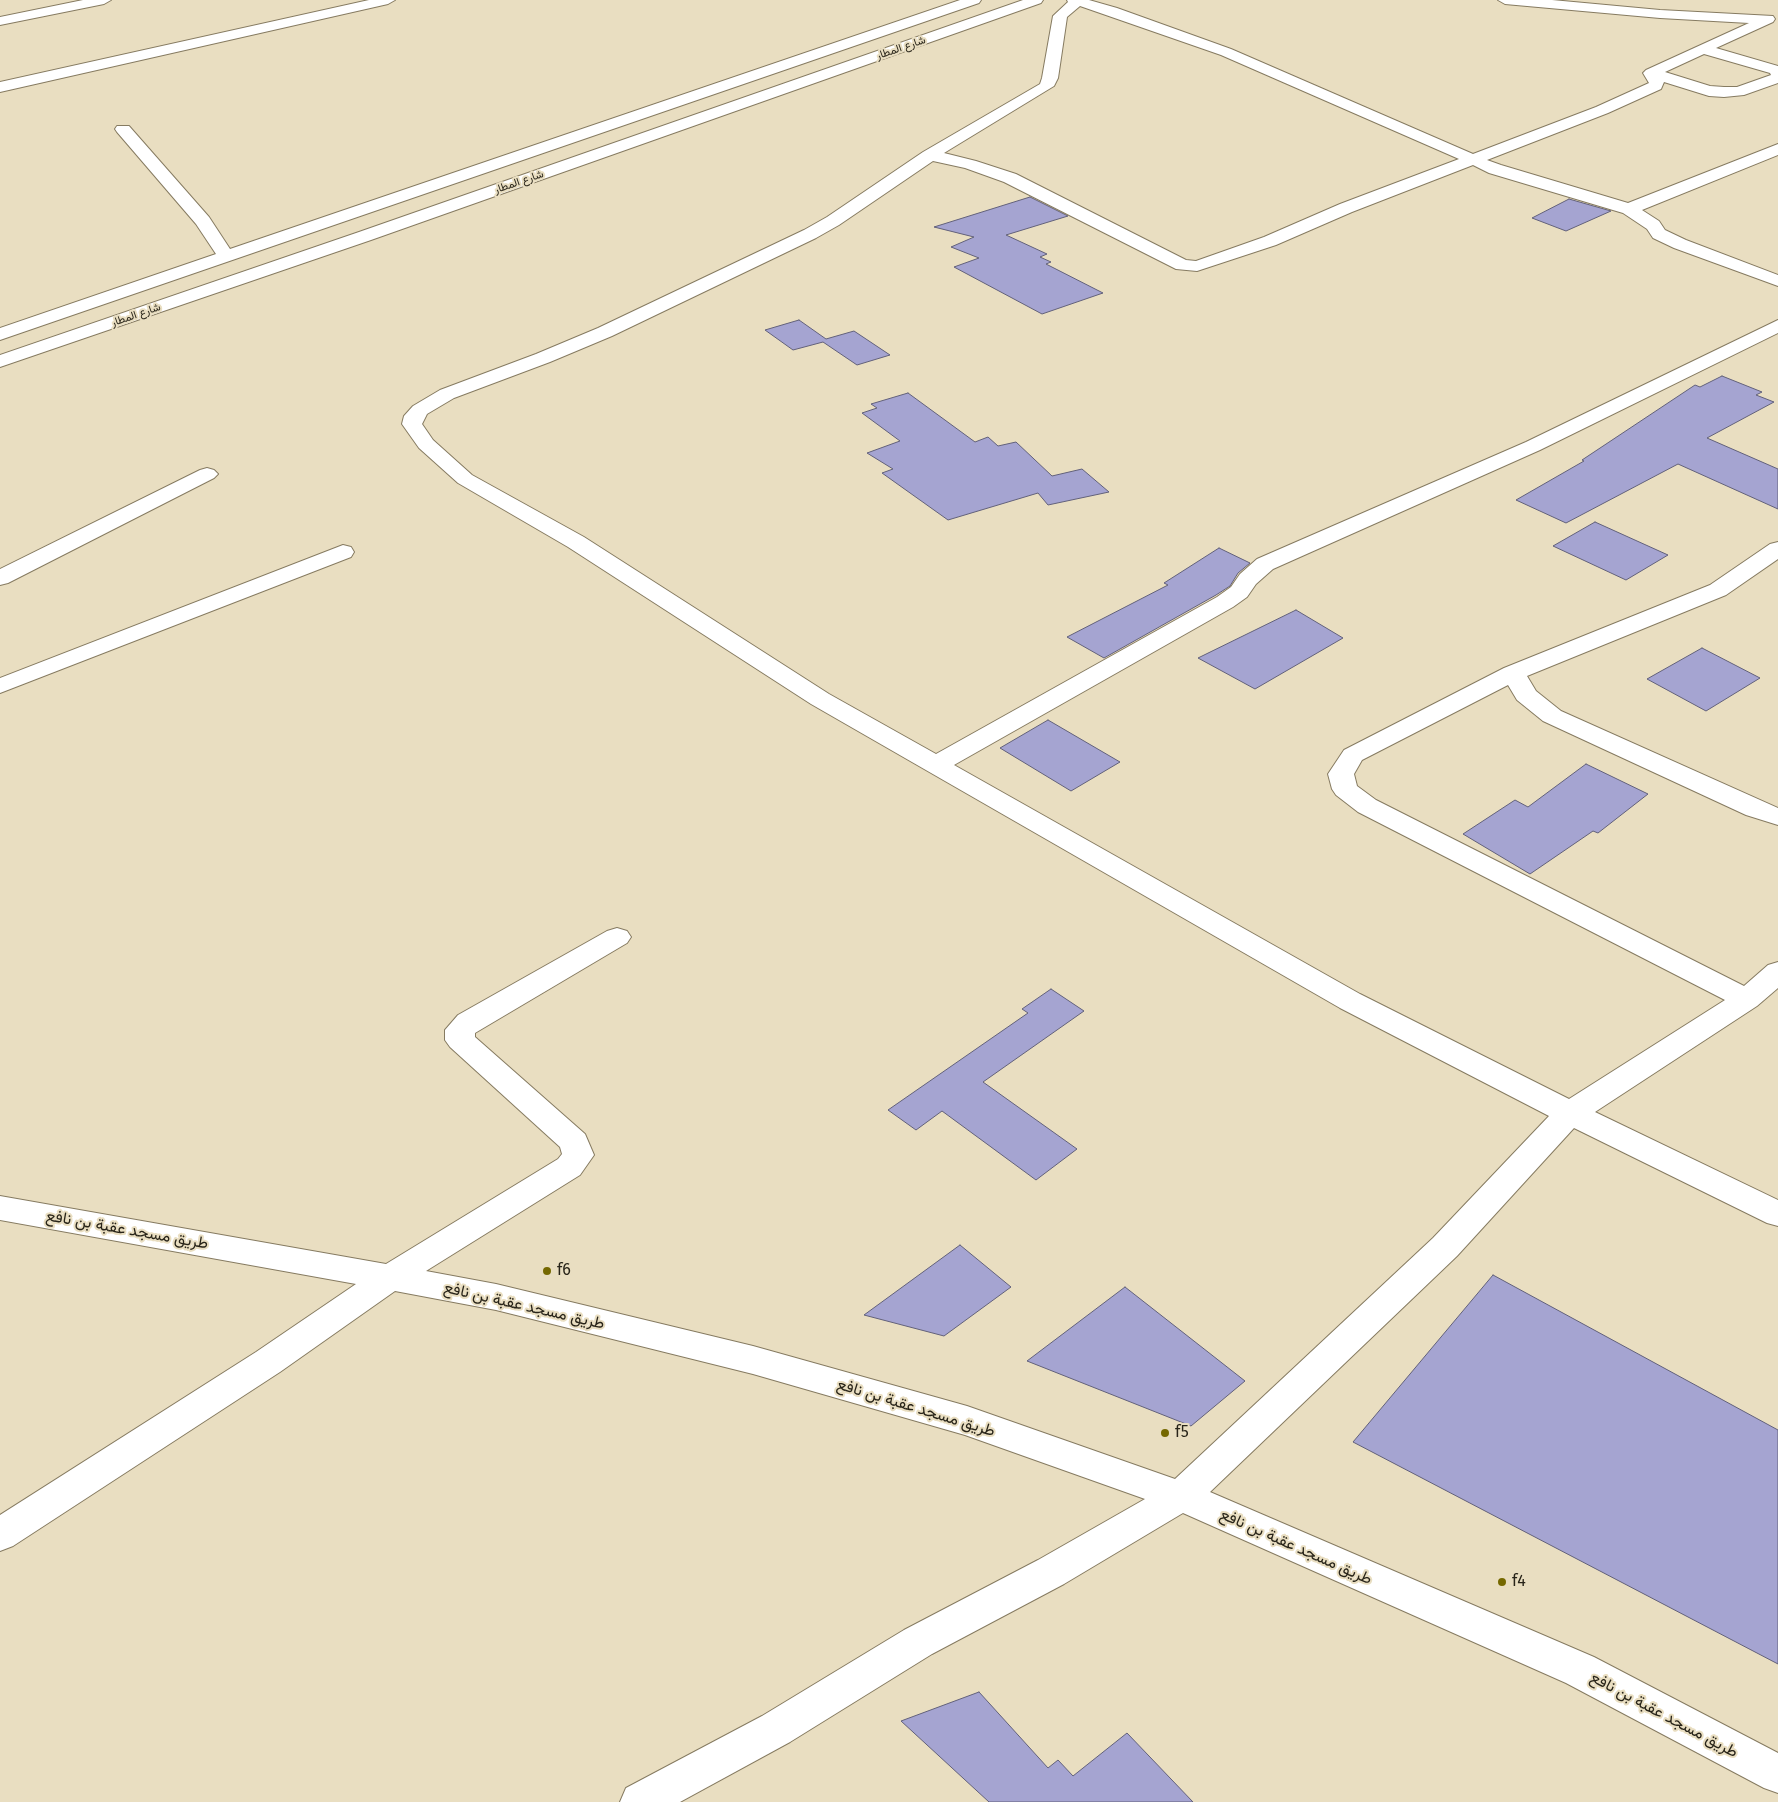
<!DOCTYPE html>
<meta charset="utf-8">
<style>
body{margin:0}
canvas{display:block;background:#e9dec1}
</style>
<canvas width="1778" height="1802"></canvas>
<script>
const ctx = document.querySelector('canvas').getContext('2d');
ctx.lineJoin = 'round';
function paint(path, color) { ctx.fillStyle = color; ctx.fill(path, 'evenodd'); }
const shape = rows => new Path2D(rows.map(r => 'M' + r).join(''));
function stroke(path, color, width, dash) { ctx.strokeStyle = color; ctx.lineWidth = width; ctx.lineCap = dash ? 'butt' : 'round'; ctx.setLineDash(dash || []); ctx.stroke(path); }
function write(font, color, halo, rows, align = 'center') {
  ctx.font = font + ' "Fira Sans",Vazirmatn,sans-serif'; ctx.lineWidth = 4; ctx.setLineDash([]); ctx.textBaseline = 'middle'; ctx.strokeStyle = halo; ctx.fillStyle = color; for (const [text, x, y, turn = 0] of rows) {
    ctx.save(); ctx.translate(x, y); ctx.rotate((+turn || 0) * Math.PI / 180); ctx.textAlign = isNaN(turn) ? turn : align; if (halo) ctx.strokeText(text, 0, 0); ctx.fillText(text, 0, 0); ctx.restore();
  }
}
const building = shape([
 [1030,197,1068,216,1006,235,1047,254,1040,257,1051,262,1046,264,1103,293,1042,314,954,267,979,258,951,247,974,237,934,227,1030,197],
 [1569,199,1611,211,1566,231,1532,218,1569,199],
 [799,320,826,339,854,331,890,355,857,365,823,342,793,350,765,330,799,320],
 [1722,376,1762,392,1756,395,1774,402,1707,438,1778,469,1778,509,1678,464,1566,523,1516,500,1584,461,1582,460,1695,385,1700,387,1722,376],
 [908,393,975,442,988,437,998,446,1016,442,1052,476,1082,469,1109,492,1048,505,1038,493,948,520,882,473,893,469,867,453,900,441,862,413,877,408,871,404,908,393],
 [1595,522,1668,555,1626,580,1553,546,1595,522],
 [1219,548,1250,563,1238,573,1230,586,1216,595,1104,658,1067,637,1168,585,1164,583,1219,548],
 [1296,610,1343,638,1255,689,1198,658,1296,610],
 [1702,648,1760,678,1706,711,1647,679,1702,648],
 [1048,720,1120,762,1071,791,1000,748,1048,720],
 [1586,764,1648,794,1598,833,1593,831,1530,874,1463,834,1515,800,1528,807,1586,764],
 [1051,989,1084,1011,983,1082,1077,1149,1036,1180,942,1111,916,1130,888,1110,1028,1013,1022,1009,1051,989],
 [960,1245,1011,1287,944,1336,864,1315,960,1245],
 [1493,1275,1778,1430,1778,1664,1353,1442,1493,1275],
 [1125,1287,1245,1381,1191,1426,1027,1361,1125,1287],
 [979,1692,1048,1768,1058,1760,1073,1776,1127,1733,1193,1802,989,1802,901,1721,979,1692]
]);
paint(building, '#a5a4d1');
stroke(building, '#62617a', 1);
const minor = shape([
 [83,0,111,0,104,4,0,25,0,17,83,0],
 [369,0,395,0,388,4,0,92,0,82,369,0],
 [960,0,981,0,979,3,0,340,0,328,216,254,196,224,117,132,115,129,117,126,129,126,209,217,230,249,960,0],
 [1023,0,1043,0,1041,3,371,240,0,367,0,355,359,232,1023,0],
 [1067,0,1089,0,1117,8,1231,49,1473,154,1596,107,1649,83,1643,73,1646,70,1749,23,1660,18,1505,4,1498,0,1552,0,1660,10,1773,16,1775,19,1773,22,1716,48,1778,66,1778,83,1744,95,1724,97,1709,96,1664,82,1661,89,1608,113,1487,160,1501,165,1628,203,1778,144,1778,155,1642,210,1659,221,1665,230,1686,240,1778,275,1778,286,1674,248,1653,238,1647,229,1623,213,1489,173,1473,165,1352,212,1276,245,1197,271,1176,269,1004,182,965,168,933,161,839,225,816,238,612,336,550,362,454,398,427,414,422,424,433,440,472,475,584,537,829,694,936,754,1217,597,1231,587,1240,574,1257,559,1526,442,1778,320,1778,333,1540,450,1273,569,1256,584,1247,597,1233,607,954,765,1360,994,1569,1099,1725,1000,1358,812,1336,795,1332,789,1328,774,1344,750,1504,668,1710,585,1770,544,1778,542,1778,559,1726,595,1527,676,1536,691,1561,711,1778,808,1778,825,1746,815,1543,721,1517,700,1508,685,1362,760,1354,774,1357,786,1376,800,1744,986,1768,965,1778,962,1778,988,1757,1006,1595,1112,1778,1200,1778,1226,1767,1223,1574,1128,1457,1256,1210,1492,1594,1657,1778,1753,1778,1793,1764,1788,1566,1683,1183,1513,1064,1584,932,1654,790,1742,680,1802,620,1802,626,1788,762,1716,904,1630,1038,1560,1145,1499,965,1435,753,1374,496,1310,395,1291,280,1372,13,1546,0,1551,0,1515,256,1352,356,1284,0,1220,0,1196,386,1264,558,1159,562,1154,560,1147,450,1047,445,1040,445,1030,458,1015,607,931,617,928,627,931,631,937,627,943,475,1033,475,1037,585,1134,594,1155,580,1175,426,1271,496,1284,753,1346,967,1406,1175,1479,1433,1238,1549,1116,1340,1008,811,704,568,547,458,483,419,448,402,424,404,416,413,406,440,390,536,354,598,328,804,230,827,217,923,152,1040,84,1042,78,1053,16,1068,2,1067,0],
 [1080,6,1221,55,1459,159,1340,204,1264,237,1196,261,1186,260,1016,174,976,161,944,153,1054,86,1058,78,1067,17,1080,6],
 [1704,54,1770,73,1771,75,1737,87,1724,87,1710,86,1665,72,1704,54],
 [207,468,214,470,218,474,214,478,8,583,0,585,0,569,200,470,207,468],
 [343,545,351,547,354,552,351,557,0,693,0,678,343,545]
]);
stroke(minor, '#867b61', 2);
paint(minor, '#fff');
for (const [x, y, r, color] of [
 [547,1271,5,"#756800"],
 [1165,1433,5,"#756800"],
 [1502,1582,5,"#756800"]
]) { const dot = new Path2D(); dot.arc(x, y, r, 0, 2 * Math.PI); ctx.fillStyle = color; ctx.fill(dot); stroke(dot, '#e9dec1', 2); }
write('11px', '#282419', '#e9dec1', [
 ["شارع المطار",901,48,-19],
 ["شارع المطار",519,182,-19],
 ["شارع المطار",136,315,-19]
]);
write('16px', '#282419', '#e9dec1', [
 ["طريق مسجد عقبة بن نافع",127,1230,10],
 ["طريق مسجد عقبة بن نافع",524,1306,13],
 ["طريق مسجد عقبة بن نافع",916,1408,17],
 ["طريق مسجد عقبة بن نافع",1296,1547,24],
 ["طريق مسجد عقبة بن نافع",1664,1715,28]
]);
write('16px', '#282419', '#e9dec1', [
 ["f6",557,1271],
 ["f5",1175,1433],
 ["f4",1512,1582]
], 'left');
</script>
